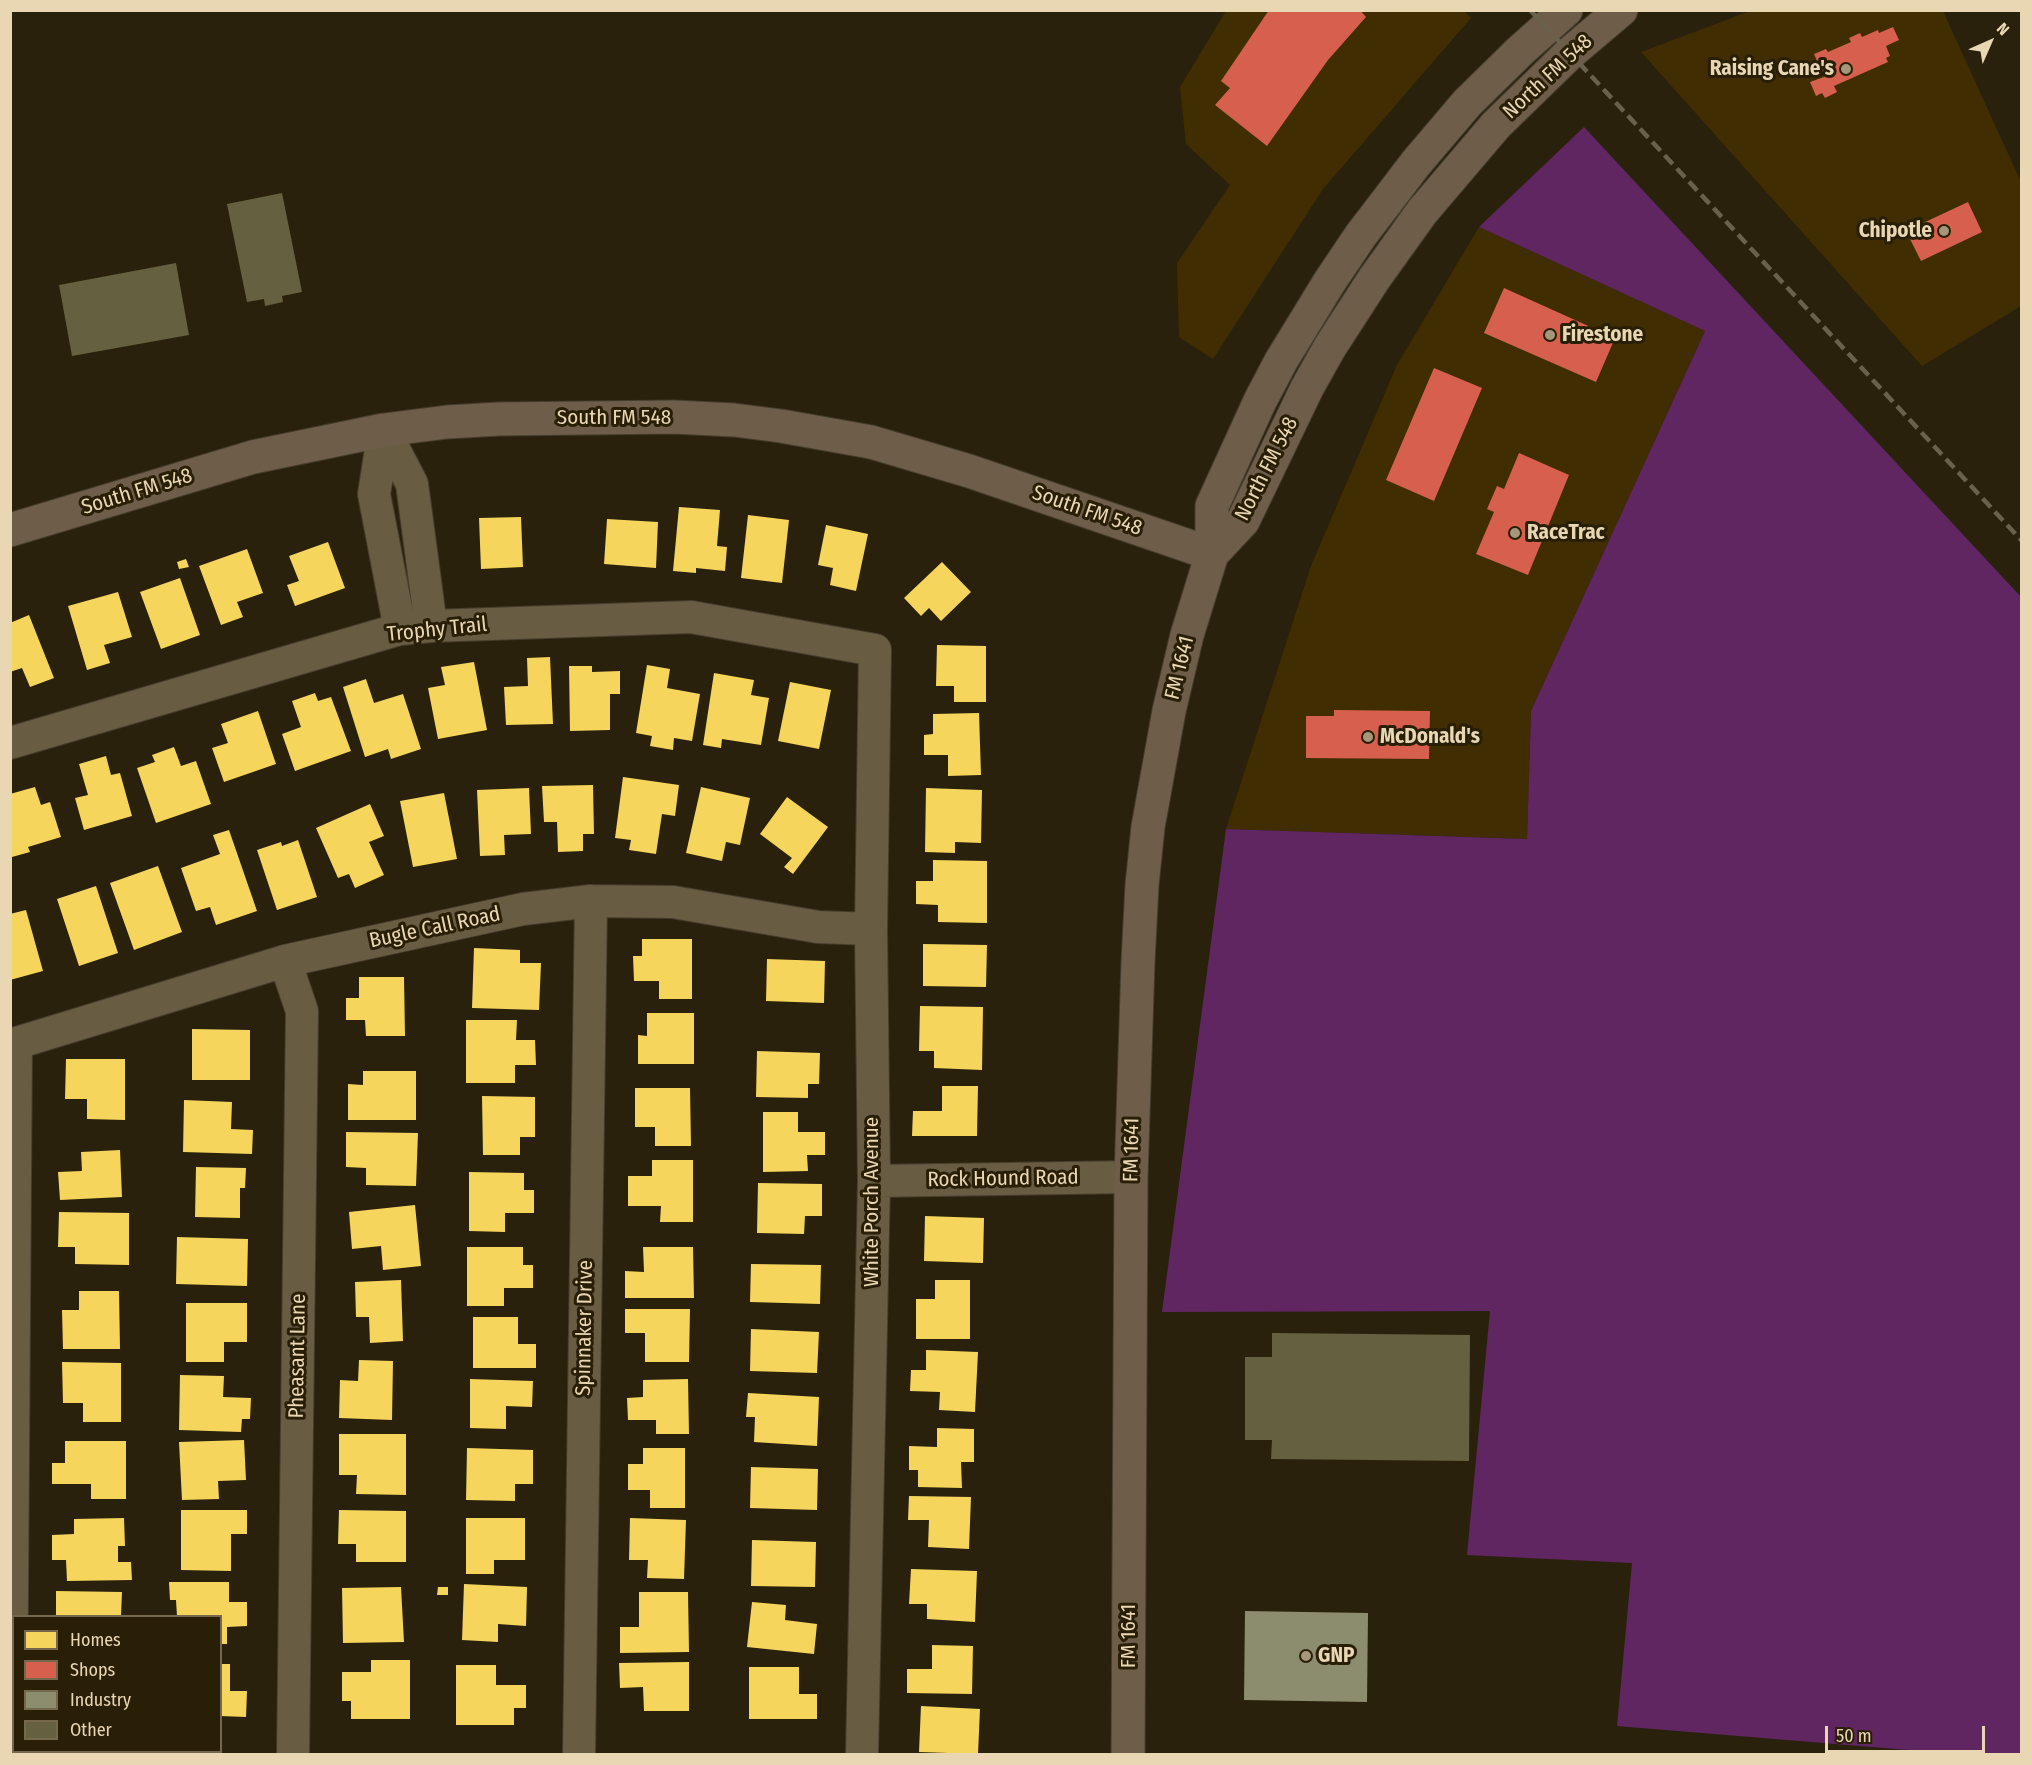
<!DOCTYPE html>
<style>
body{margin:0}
#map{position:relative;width:2032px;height:1765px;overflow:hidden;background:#2a210d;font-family:"Fira Sans Condensed",sans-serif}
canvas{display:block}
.frame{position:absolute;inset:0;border:12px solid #e9d7b4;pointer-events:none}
.legend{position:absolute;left:12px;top:1615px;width:210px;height:138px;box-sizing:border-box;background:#291e06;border:2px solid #76684c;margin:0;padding:8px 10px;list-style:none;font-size:18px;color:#e9d7b4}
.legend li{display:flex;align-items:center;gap:12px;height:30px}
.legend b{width:30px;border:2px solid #76684c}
.north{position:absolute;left:1960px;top:12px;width:60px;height:60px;-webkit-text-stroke:4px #291e06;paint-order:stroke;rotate:45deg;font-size:16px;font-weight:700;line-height:24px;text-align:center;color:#e9d7b4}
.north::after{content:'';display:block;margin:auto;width:21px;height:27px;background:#e9d7b4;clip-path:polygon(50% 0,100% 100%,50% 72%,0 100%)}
.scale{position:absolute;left:1825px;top:1726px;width:160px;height:27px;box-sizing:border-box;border:3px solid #e9d7b4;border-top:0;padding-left:8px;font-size:18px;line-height:21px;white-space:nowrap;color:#e9d7b4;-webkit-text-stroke:4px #291e06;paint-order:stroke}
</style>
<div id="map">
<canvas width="2032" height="1765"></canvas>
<div class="frame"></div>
<ul class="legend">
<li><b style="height:16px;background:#f6d55c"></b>Homes</li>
<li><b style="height:16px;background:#d6604d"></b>Shops</li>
<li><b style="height:16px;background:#8c8c6e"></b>Industry</li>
<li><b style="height:16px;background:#65603f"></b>Other</li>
</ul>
<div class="north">N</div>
<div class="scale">50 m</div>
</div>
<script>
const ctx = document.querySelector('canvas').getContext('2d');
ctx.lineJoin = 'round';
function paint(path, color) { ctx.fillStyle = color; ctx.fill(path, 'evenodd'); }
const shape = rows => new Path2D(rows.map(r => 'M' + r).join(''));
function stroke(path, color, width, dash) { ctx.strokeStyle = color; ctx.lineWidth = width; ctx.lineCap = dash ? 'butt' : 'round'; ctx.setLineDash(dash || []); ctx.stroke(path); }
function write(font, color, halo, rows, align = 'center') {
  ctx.font = font + ' "Fira Sans Condensed",sans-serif'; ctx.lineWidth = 6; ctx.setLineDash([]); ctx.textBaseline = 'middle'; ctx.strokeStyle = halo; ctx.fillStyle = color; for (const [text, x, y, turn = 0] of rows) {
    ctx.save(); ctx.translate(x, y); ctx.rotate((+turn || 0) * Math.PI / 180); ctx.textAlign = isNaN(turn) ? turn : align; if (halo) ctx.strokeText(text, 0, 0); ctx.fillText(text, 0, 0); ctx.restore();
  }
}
paint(shape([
 [1463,10,1471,18,1323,189,1213,359,1179,337,1177,263,1230,185,1186,144,1180,87,1226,11],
 [1750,11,1943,11,2021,182,2021,306,1922,366,1641,52],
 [1479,227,1705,331,1531,711,1527,839,1226,829,1311,566,1397,365]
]), '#402d02');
paint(shape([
 [1584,127,2021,597,2021,1754,1957,1754,1617,1726,1632,1563,1467,1555,1490,1311,1162,1312,1226,829,1527,839,1531,711,1705,331,1479,227]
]), '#602661');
paint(shape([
 [679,507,720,510,717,546,727,547,725,571,696,568,696,573,673,571],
 [748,515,789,520,782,583,741,578],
 [521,517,523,567,481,569,479,518],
 [607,519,658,522,656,568,604,564],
 [826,525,868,534,856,591,830,585,833,568,818,565],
 [328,542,345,588,295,606,287,585,299,581,289,556],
 [247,549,263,593,237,602,243,617,221,625,199,566],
 [186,559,189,567,179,569,177,562],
 [942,562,971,592,941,621,929,608,921,616,904,598],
 [180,578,200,635,161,649,140,592],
 [118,592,132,637,104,645,110,663,87,670,68,606],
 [29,615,54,678,30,687,22,668,10,672,10,623],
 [937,645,986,646,986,702,954,702,954,686,936,686],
 [550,657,553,724,506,725,504,687,528,686,527,658],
 [474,662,487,730,438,739,428,688,445,685,441,667],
 [647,665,670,669,667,688,700,694,692,741,674,738,673,750,650,746,652,736,636,733],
 [569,666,592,666,592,672,620,671,620,694,610,694,610,730,570,731],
 [714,673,754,680,751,695,769,698,761,745,722,739,721,748,703,745],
 [366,679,374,703,403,694,421,749,391,759,388,749,365,757,343,687],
 [790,682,831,690,819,749,778,741],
 [315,693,318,701,331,697,351,751,295,771,282,734,301,727,292,701],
 [258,711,276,764,224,782,212,748,228,743,221,724],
 [979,713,981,775,948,776,948,755,924,755,924,735,933,734,933,714],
 [174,747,181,766,196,761,211,804,156,823,137,768,155,762,152,755],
 [106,756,111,775,120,773,132,816,84,830,75,798,88,795,79,764],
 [623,777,679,785,675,816,662,814,656,854,629,850,631,840,615,838],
 [593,785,594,834,583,834,583,851,558,852,557,822,544,822,542,786],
 [35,787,41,805,50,802,61,837,28,847,30,852,12,857,10,852,10,794],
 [701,787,750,798,740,845,726,842,722,861,686,853],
 [529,788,531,834,504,835,505,855,480,856,477,790],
 [926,788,982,790,981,843,955,842,955,853,925,852],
 [444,793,457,859,413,867,400,801],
 [787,797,828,827,793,874,784,867,792,858,760,834],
 [370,804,384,836,369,842,384,875,355,888,349,874,338,878,316,828],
 [229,830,257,911,216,925,210,907,196,911,181,868,220,854,213,835],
 [298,840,317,897,277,910,257,850,281,842,282,846],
 [933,860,987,861,987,923,938,922,938,905,916,904,916,881,933,881],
 [158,866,182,932,134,950,110,883],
 [96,886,118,953,79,966,57,899],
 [26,910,43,971,10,980,10,914],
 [642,939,692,939,692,999,659,999,659,981,634,981,633,956,642,956],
 [923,944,987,945,986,987,923,986],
 [474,948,520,950,520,963,541,963,539,1010,472,1008],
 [767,959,825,961,824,1003,766,1001],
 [359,977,404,977,405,1036,366,1036,365,1020,346,1020,346,998,359,998],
 [920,1006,983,1007,982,1070,934,1068,934,1051,919,1051],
 [647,1013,694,1013,694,1064,638,1064,638,1035,647,1036],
 [466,1020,517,1020,516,1040,535,1040,536,1065,515,1065,515,1083,466,1083],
 [192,1029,250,1030,250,1080,192,1080],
 [757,1051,820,1053,819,1084,808,1084,808,1098,756,1097],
 [66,1059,125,1059,125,1120,87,1119,87,1099,65,1099],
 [363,1071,416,1071,416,1120,348,1120,348,1084,363,1085],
 [942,1086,978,1086,977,1136,912,1136,913,1111,942,1111],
 [635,1088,690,1088,691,1146,655,1146,655,1127,635,1127],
 [482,1096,535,1097,535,1137,520,1137,520,1155,483,1155],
 [184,1100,232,1102,231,1129,253,1130,252,1154,183,1152],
 [763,1112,798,1112,798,1132,825,1132,825,1155,807,1155,808,1171,763,1172],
 [346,1132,418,1133,416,1186,366,1185,366,1168,346,1167],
 [120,1150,122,1197,60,1200,58,1172,82,1171,81,1152],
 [652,1160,693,1160,693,1222,660,1222,661,1206,628,1206,628,1176,652,1176],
 [196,1167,246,1168,245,1188,240,1188,240,1218,195,1217],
 [469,1172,524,1173,524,1190,534,1190,534,1213,505,1213,505,1232,469,1231],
 [758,1183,822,1184,822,1216,805,1216,804,1234,757,1233],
 [415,1205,421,1266,383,1270,381,1246,352,1249,349,1212],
 [59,1212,129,1213,129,1265,75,1264,75,1247,58,1247],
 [925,1216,984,1218,983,1263,924,1261],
 [177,1237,248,1239,247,1286,176,1284],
 [467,1247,523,1247,523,1265,533,1265,533,1288,504,1288,504,1306,467,1306],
 [643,1247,693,1247,694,1298,625,1298,625,1271,644,1272],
 [751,1264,821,1265,820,1304,750,1302],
 [401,1280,403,1341,370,1343,369,1317,356,1317,355,1282],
 [935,1280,970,1280,970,1339,916,1339,916,1299,935,1299],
 [79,1291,119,1291,120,1349,63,1349,62,1310,79,1310],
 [186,1303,247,1303,247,1342,224,1342,224,1362,186,1362],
 [625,1309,690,1309,689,1362,645,1362,645,1333,625,1333],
 [473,1317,518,1317,518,1344,536,1344,536,1368,473,1368],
 [751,1329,819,1332,817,1373,750,1371],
 [926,1350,978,1352,975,1412,939,1410,940,1392,910,1391,911,1370,926,1370],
 [359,1360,393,1361,392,1420,339,1418,340,1380,358,1381],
 [62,1362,121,1363,121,1422,83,1422,83,1403,63,1403],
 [180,1375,224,1376,223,1397,251,1398,250,1419,242,1419,241,1432,179,1430],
 [470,1379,533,1381,532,1407,506,1406,506,1429,470,1428],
 [688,1379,689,1434,656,1434,656,1420,628,1420,627,1398,643,1397,643,1380],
 [748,1393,819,1397,817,1446,754,1442,755,1417,746,1417],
 [937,1428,974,1429,974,1462,961,1462,962,1488,918,1487,918,1470,909,1470,909,1446,937,1447],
 [339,1434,406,1434,406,1495,356,1494,357,1475,339,1475],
 [244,1440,246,1480,218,1481,219,1499,182,1500,179,1442],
 [65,1441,126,1441,126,1499,91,1499,91,1484,52,1484,52,1463,65,1463],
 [467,1448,533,1450,533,1484,515,1484,515,1501,466,1500],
 [643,1448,685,1448,685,1508,650,1508,650,1490,628,1490,628,1464,643,1464],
 [751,1467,818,1469,817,1510,750,1508],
 [909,1496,971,1497,969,1549,928,1547,929,1520,908,1520],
 [181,1510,247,1510,247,1534,231,1534,231,1571,181,1570],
 [339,1510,406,1511,406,1562,356,1562,356,1544,338,1544],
 [124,1518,125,1546,118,1546,118,1562,131,1562,132,1580,67,1581,66,1560,52,1560,52,1535,74,1534,74,1519],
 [466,1518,525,1518,525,1560,494,1560,494,1574,466,1574],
 [630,1518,686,1520,684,1579,647,1578,648,1560,629,1560],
 [752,1540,816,1542,815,1587,751,1586],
 [911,1569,977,1571,975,1622,927,1619,927,1604,909,1604],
 [169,1582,229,1582,229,1602,247,1602,247,1626,227,1627,227,1644,220,1644,220,1616,177,1616,176,1600,170,1600],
 [464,1584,527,1587,526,1626,498,1624,498,1642,462,1640],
 [401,1587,404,1642,343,1643,342,1588],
 [438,1587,448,1587,448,1595,437,1595],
 [56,1591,122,1592,121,1616,56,1616],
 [639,1592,688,1592,689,1652,620,1653,620,1627,639,1627],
 [752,1602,786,1605,785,1620,817,1624,814,1654,747,1647],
 [932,1645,973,1646,972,1694,907,1693,907,1669,932,1669],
 [371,1660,410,1660,410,1719,351,1719,351,1701,342,1701,342,1672,371,1672],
 [689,1662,689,1711,644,1711,643,1687,620,1688,619,1663],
 [220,1664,230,1664,230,1691,247,1691,246,1717,220,1716],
 [456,1665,496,1665,496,1685,526,1685,526,1708,514,1708,514,1725,456,1725],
 [749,1667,799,1667,799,1694,817,1694,817,1719,749,1719],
 [921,1706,980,1709,978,1754,919,1752]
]), '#f6d55c');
paint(shape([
 [1269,10,1360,10,1366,17,1328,60,1267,146,1215,105,1230,88,1221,81],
 [1893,27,1899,40,1886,46,1890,56,1886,58,1888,62,1834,86,1837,92,1825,98,1822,93,1816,96,1810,82,1824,77,1814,54,1826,49,1828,52,1851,42,1849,38,1860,33,1862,37,1878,30,1879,33],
 [1968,202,1982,232,1921,261,1906,231],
 [1504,288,1615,338,1596,382,1484,333],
 [1434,368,1482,388,1434,501,1386,480],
 [1519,453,1569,475,1528,575,1476,554,1494,512,1487,509,1497,486,1504,489],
 [1334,710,1430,711,1429,759,1306,758,1306,716,1334,716]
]), '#d6604d');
paint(shape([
 [1245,1611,1368,1613,1367,1702,1244,1700]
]), '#8c8c6e');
paint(shape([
 [282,193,302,292,282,296,283,302,265,306,264,299,247,302,227,204],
 [176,263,189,335,72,356,59,285],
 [1272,1333,1470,1335,1469,1461,1271,1459,1272,1440,1245,1440,1245,1357,1272,1357]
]), '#65603f');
const minor = shape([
 [384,430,412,484,431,626],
 [384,430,374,494,400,629],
 [10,743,400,629,431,626,691,617,875,650,871,929,874,1181,862,1754],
 [285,961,302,1011,293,1754],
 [10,1045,285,961,523,909,591,901,673,902,818,927,871,929],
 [874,1181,1131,1177],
 [14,1736,11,1727,16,1043],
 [579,1754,591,901]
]);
const major = shape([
 [10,530,253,457,384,430,447,422,499,419,674,417,734,420,781,426,871,442,969,471,1212,554],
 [1212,554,1243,521,1307,388,1330,347,1374,279,1422,212,1496,125,1569,54,1621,10],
 [1128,1754,1131,1177,1138,962,1142,885,1148,827,1169,711,1187,635,1212,554,1212,506,1260,401,1281,361,1330,281,1361,235,1416,163,1467,103,1520,51,1566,10]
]);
stroke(minor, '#463d2d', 34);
stroke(major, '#463d2d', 35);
stroke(minor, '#685c43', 32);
stroke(major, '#6e5e49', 33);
stroke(shape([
 [1530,10,2022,541]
]), '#6a614c', 4.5, [12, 6]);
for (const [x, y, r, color] of [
 [1846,69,6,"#a6977a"],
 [1944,231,6,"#a6977a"],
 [1550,335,6,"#a6977a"],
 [1515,533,6,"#a6977a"],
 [1368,737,6,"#a6977a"],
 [1306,1656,6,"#a6977a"]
]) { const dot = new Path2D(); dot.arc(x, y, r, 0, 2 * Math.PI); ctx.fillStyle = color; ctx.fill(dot); stroke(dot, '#291e06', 2); }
write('bold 21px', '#e9d7b4', '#291e06', [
 ["Raising Cane's",1834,69,"right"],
 ["Chipotle",1932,231,"right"],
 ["Firestone",1562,335],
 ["RaceTrac",1527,533],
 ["McDonald's",1380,737],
 ["GNP",1318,1656]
], 'left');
write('21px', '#e9d7b4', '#291e06', [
 ["North FM 548",1548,77,-43],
 ["South FM 548",614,418],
 ["North FM 548",1267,469,-63],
 ["South FM 548",137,492,-17],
 ["South FM 548",1087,511,19],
 ["Trophy Trail",437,630,-6],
 ["FM 1641",1180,668,-76],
 ["Bugle Call Road",435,928,-12],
 ["FM 1641",1132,1150,-89],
 ["Rock Hound Road",1003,1179,-1],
 ["White Porch Avenue",872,1202,-90],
 ["Spinnaker Drive",585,1328,-89],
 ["Pheasant Lane",298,1356,-89],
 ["FM 1641",1129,1636,-90]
]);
</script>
